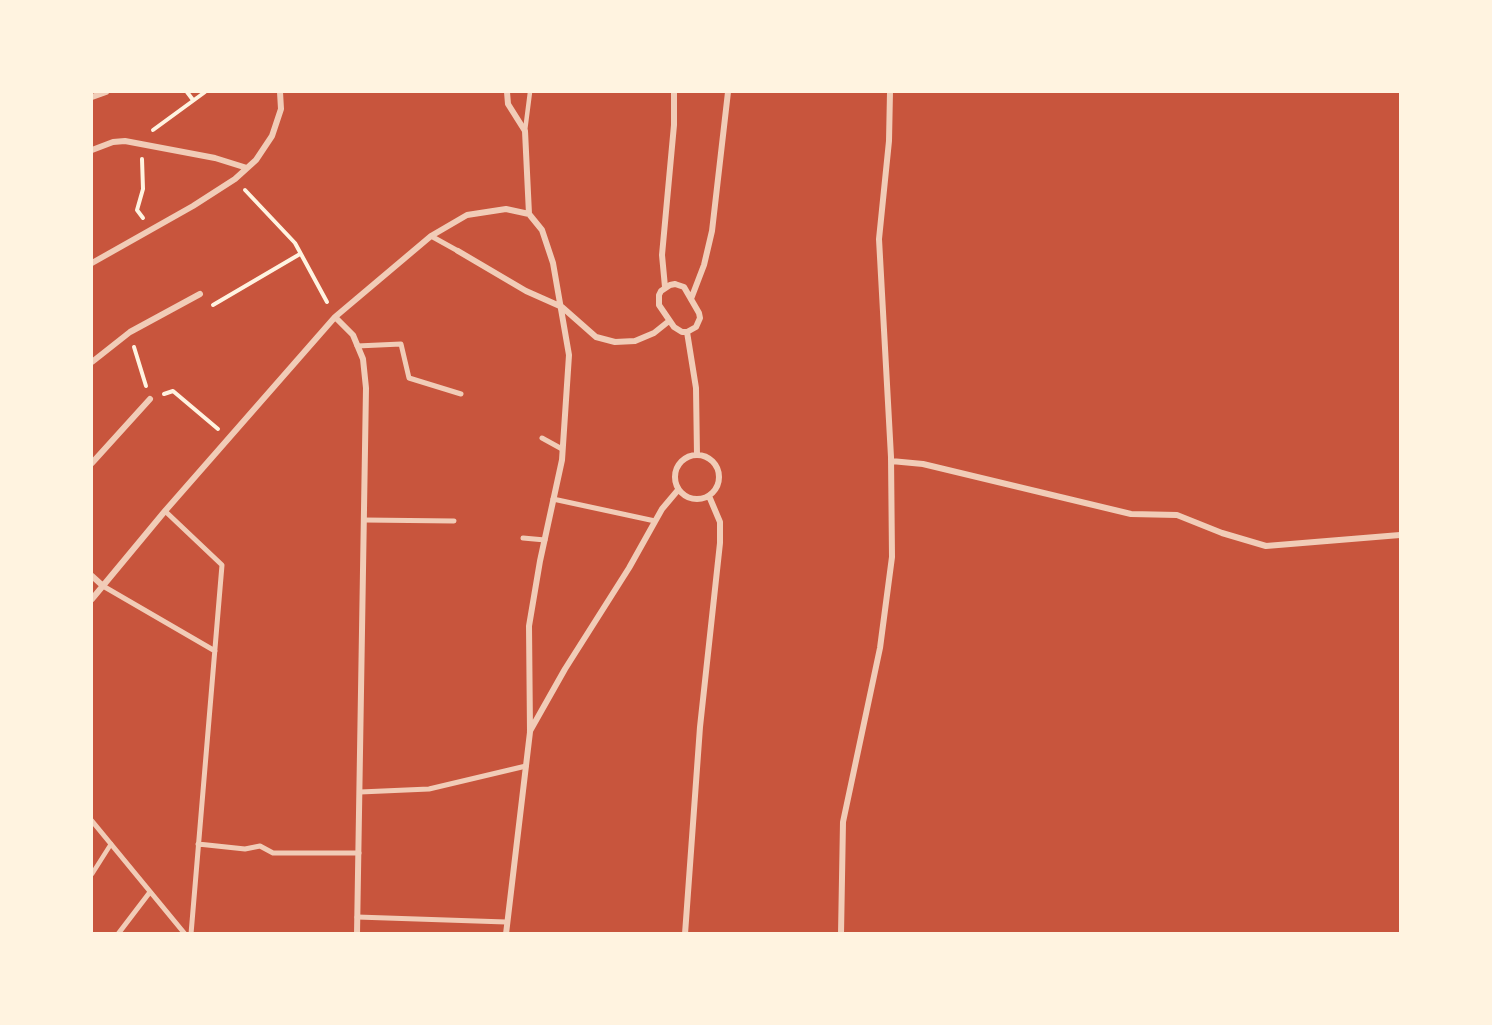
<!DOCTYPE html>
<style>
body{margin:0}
#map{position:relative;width:1492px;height:1025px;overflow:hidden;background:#c8553d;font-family:Montserrat,sans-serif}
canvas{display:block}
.frame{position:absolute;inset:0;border:93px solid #fff3e0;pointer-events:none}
</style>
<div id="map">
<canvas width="1492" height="1025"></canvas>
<div class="frame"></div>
</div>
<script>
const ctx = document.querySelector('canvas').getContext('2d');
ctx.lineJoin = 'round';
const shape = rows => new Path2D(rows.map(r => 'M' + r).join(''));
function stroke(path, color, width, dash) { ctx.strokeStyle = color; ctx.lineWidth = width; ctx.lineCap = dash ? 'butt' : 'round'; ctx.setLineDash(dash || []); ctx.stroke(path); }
stroke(shape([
 [187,92,193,100],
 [153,130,205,92],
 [142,159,143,189,137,210,143,218],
 [245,190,295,243,327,302],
 [213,305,300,254],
 [134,347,146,386],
 [164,394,173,391,218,429]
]), '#fff3e0', 4);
stroke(shape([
 [525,131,530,92],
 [92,874,111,844]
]), '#f1ccb7', 4.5);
stroke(shape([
 [431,236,458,251],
 [357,346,401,344,409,378,461,394],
 [542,438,562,449],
 [553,499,655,521],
 [165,511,222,565,191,934],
 [364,520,454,521],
 [523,538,545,540],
 [103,586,215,651],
 [360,792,429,789,526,766],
 [92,821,185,934],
 [198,844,245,849,260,846,273,853,359,853],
 [357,917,506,922],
 [118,934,150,892]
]), '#f1ccb7', 5);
stroke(shape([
 [92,97,106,92],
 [92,150,113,142,125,141,215,158,247,168],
 [458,251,526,291,562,307,596,337,615,342,635,341,654,333,669,321],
 [92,263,193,206,235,179,256,160,272,136,281,109,280,92],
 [675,284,684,287,699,313,700,318,696,327,687,332,682,332,674,327,659,305,659,295,661,291,670,285,675,284],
 [665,287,662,255,674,125,674,92],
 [691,299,704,265,712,231,728,92],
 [335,317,353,335,363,359,366,388,357,934],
 [687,332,696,388,697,455],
 [92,362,130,332,200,294],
 '675 477a22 22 0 1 1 44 0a22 22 0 1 1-44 0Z',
 [891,461,923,464,1131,514,1177,515,1222,533,1266,546,1400,535],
 [92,463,150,399],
 [92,576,103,586],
 [92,599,165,511,335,317,431,236,467,215,506,209,529,214],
 [530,731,565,669,629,568,662,509,678,490],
 [506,934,530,732,529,626,540,561,562,460,569,355,553,263,542,230,529,214,525,131,508,104,507,92],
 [685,934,700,727,720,543,720,522,709,496],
 [841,934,843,822,880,648,892,557,891,457,879,239,889,141,890,92]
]), '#f1ccb7', 6);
</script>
